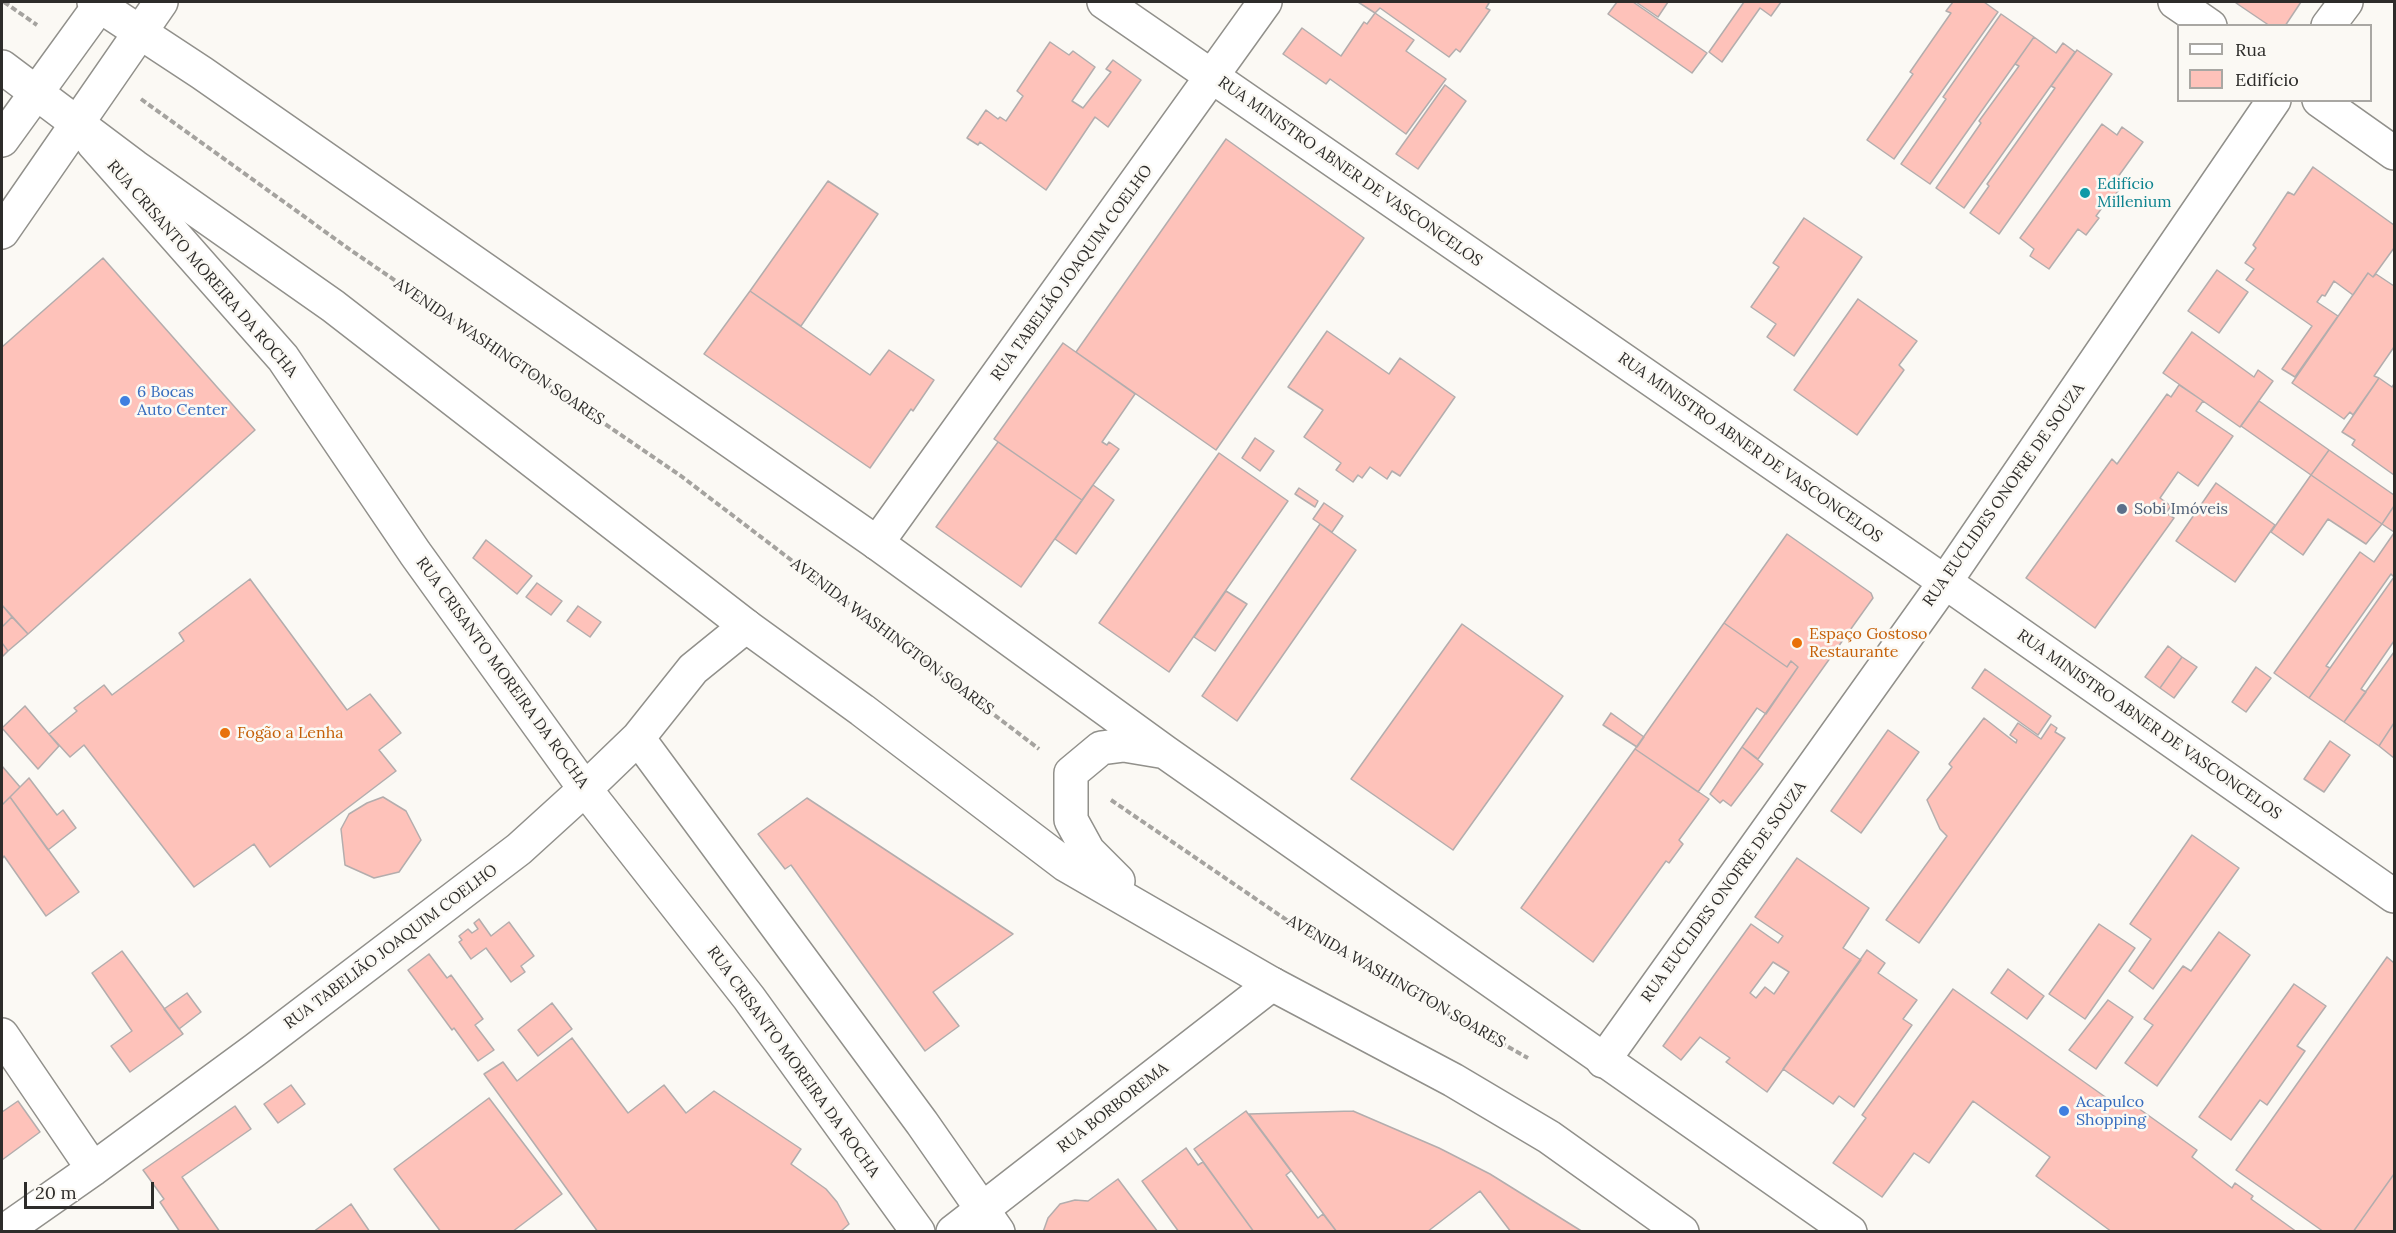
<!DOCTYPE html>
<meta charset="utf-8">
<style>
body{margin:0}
#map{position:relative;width:2396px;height:1233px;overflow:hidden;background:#fbf9f4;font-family:Lora,serif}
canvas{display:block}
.frame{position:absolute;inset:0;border:3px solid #2d2c2a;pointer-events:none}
.legend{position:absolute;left:2177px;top:24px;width:195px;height:78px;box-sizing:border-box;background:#fbf9f4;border:2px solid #a9a7a3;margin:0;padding:8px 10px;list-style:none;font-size:18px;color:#2d2c2a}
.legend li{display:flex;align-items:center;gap:12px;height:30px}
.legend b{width:30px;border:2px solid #a9a7a3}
.scale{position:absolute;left:24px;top:1182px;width:130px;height:27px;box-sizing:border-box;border:3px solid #2d2c2a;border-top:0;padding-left:8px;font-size:18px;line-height:21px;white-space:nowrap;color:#2d2c2a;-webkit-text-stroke:4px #fbf9f4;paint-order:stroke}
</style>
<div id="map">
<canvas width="2396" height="1233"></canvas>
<div class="frame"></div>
<ul class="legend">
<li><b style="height:8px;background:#fff"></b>Rua</li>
<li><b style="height:16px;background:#fec2ba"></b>Edifício</li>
</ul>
<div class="scale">20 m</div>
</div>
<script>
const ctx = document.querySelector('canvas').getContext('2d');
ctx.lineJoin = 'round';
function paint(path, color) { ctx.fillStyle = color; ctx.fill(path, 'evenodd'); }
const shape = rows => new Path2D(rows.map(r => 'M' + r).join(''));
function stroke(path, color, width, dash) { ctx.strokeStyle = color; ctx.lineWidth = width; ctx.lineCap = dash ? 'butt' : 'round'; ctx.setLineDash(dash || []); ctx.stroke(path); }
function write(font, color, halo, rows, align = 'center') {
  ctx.font = font + ' Lora,serif'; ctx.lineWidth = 5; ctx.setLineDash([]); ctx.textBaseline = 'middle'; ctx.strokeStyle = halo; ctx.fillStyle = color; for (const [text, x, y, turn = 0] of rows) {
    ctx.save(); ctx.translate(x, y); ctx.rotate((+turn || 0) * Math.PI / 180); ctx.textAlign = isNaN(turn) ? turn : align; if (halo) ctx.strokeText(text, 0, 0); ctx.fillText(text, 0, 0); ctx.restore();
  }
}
const building = shape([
 [1358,2,1487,2,1489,3,1486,8,1490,10,1460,52,1456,49,1449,57,1380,8,1375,13,1358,2],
 [1617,2,1633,2,1707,53,1692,73,1608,14,1617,2],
 [1636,2,1668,2,1658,17,1636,2],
 [1744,2,1781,2,1771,16,1760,8,1722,62,1709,52,1744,2],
 [1953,2,1984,2,1998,12,1894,159,1867,140,1913,74,1910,72,1951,13,1946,11,1953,2],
 [2242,2,2301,2,2285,26,2270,26,2236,3,2242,2],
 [1375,13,1414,40,1406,51,1446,79,1406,134,1330,79,1326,84,1283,54,1302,28,1341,56,1364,22,1367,24,1375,13],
 [2001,14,2034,37,1930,184,1901,164,1946,99,1943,97,2001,14],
 [2034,37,2056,53,2063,43,2075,52,1964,208,1936,188,1981,123,1979,121,2019,66,2015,64,2034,37],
 [1050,42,1069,55,1073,51,1095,67,1072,101,1083,108,1111,72,1106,69,1113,60,1141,80,1108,127,1095,117,1046,190,980,142,978,145,967,138,986,110,998,119,1000,117,1006,121,1023,96,1017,91,1050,42],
 [2077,50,2112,74,1999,234,1970,213,1989,186,1987,184,2055,88,2051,86,2077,50],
 [1445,85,1466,101,1418,169,1396,154,1445,85],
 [2102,124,2117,135,2122,127,2143,142,2115,181,2122,186,2109,203,2107,201,2096,216,2099,218,2086,235,2078,229,2049,269,2030,256,2034,249,2020,238,2102,124],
 [1226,139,1364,238,1216,450,1076,352,1226,139],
 [2313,167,2394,225,2394,248,2373,277,2368,273,2353,295,2334,281,2325,296,2322,295,2317,302,2338,316,2295,377,2282,369,2312,326,2246,280,2254,269,2245,263,2256,248,2253,245,2288,192,2294,195,2313,167],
 [828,181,878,214,801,326,750,291,828,181],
 [1804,218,1862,257,1794,356,1767,337,1776,324,1751,307,1779,267,1773,263,1804,218],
 [103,258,255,430,28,634,2,605,2,347,103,258],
 [2217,270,2248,292,2219,333,2188,311,2217,270],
 [2368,273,2373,277,2376,274,2394,286,2394,347,2374,376,2379,378,2353,415,2350,412,2344,419,2292,383,2368,273],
 [750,291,870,375,889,350,934,380,913,411,911,409,870,468,704,354,750,291],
 [1858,299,1917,341,1899,365,1904,370,1857,435,1794,390,1858,299],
 [1327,331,1389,374,1400,358,1455,397,1400,476,1392,471,1387,479,1370,467,1362,478,1358,475,1353,482,1336,470,1341,463,1304,437,1323,410,1288,387,1327,331],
 [2192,332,2254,377,2258,370,2273,381,2240,427,2163,373,2192,332],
 [1063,343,1135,394,1102,442,1107,445,1109,442,1119,449,1082,500,994,439,1063,343],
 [2379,378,2392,387,2394,384,2394,475,2352,445,2355,440,2342,432,2379,378],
 [2179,385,2203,401,2196,411,2233,436,2198,486,2178,472,2160,498,2171,506,2166,513,2174,518,2095,628,2026,578,2112,459,2117,464,2167,394,2171,397,2179,385],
 [2259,401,2329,450,2311,475,2241,426,2259,401],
 [1255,438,1274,451,1260,471,1242,458,1255,438],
 [998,442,1082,500,1021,587,936,527,998,442],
 [2329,450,2394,495,2394,506,2382,524,2311,475,2329,450],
 [1219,453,1288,501,1169,672,1099,623,1219,453],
 [2311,475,2382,524,2366,544,2328,519,2303,555,2271,532,2311,475],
 [2216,483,2275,525,2235,582,2176,541,2216,483],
 [1093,485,1114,500,1076,554,1055,539,1093,485],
 [1299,488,1318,501,1315,507,1295,494,1299,488],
 [1324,503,1343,516,1332,532,1313,519,1324,503],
 [2394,506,2394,532,2382,524,2394,506],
 [1320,524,1356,550,1237,721,1202,696,1320,524],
 [2394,533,2394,577,2391,574,2326,666,2330,668,2309,698,2274,673,2360,552,2374,562,2394,533],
 [1787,534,1871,593,1873,598,1758,759,1742,747,1798,667,1791,661,1787,667,1724,623,1787,534],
 [486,540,532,576,517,594,473,558,486,540],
 [2394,577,2394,641,2361,689,2366,692,2344,722,2309,698,2394,577],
 [250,579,347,710,370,694,401,733,379,750,396,771,270,867,254,844,194,887,84,745,70,757,49,734,77,711,74,708,104,685,112,695,184,641,179,633,250,579],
 [537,583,562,601,551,615,526,597,537,583],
 [1226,591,1247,604,1215,651,1194,637,1226,591],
 [2,605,12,617,3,626,2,625,2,605],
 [578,606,601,622,590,637,567,621,578,606],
 [12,617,28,634,8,651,2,643,2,625,3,626,12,617],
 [1724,623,1787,667,1791,661,1798,667,1766,714,1757,708,1698,792,1635,749,1724,623],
 [1462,624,1563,696,1453,850,1351,779,1462,624],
 [2,643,8,651,2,657,2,643],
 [2168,646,2182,657,2160,688,2145,677,2168,646],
 [2394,652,2394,723,2379,746,2344,722,2394,652],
 [2182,657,2197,667,2174,698,2160,688,2182,657],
 [2256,667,2271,678,2246,712,2232,702,2256,667],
 [1985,669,2051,716,2038,735,1972,688,1985,669],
 [25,706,59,746,38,769,2,728,25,706],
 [1611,713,1644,737,1637,747,1603,725,1611,713],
 [1984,718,2016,743,2017,740,2010,735,2018,723,2041,739,2051,724,2057,728,2055,732,2065,738,1919,943,1886,920,1947,836,1940,829,1927,800,1952,767,1949,764,1984,718],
 [2394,723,2394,758,2379,746,2394,723],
 [1888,730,1919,752,1861,833,1831,811,1888,730],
 [2330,741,2350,755,2324,792,2304,779,2330,741],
 [1742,747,1763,764,1731,806,1723,800,1720,803,1710,794,1742,747],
 [1635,749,1709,799,1679,840,1683,844,1669,863,1666,861,1593,962,1521,908,1635,749],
 [2,766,20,787,2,805,2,766],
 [29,778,57,815,63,810,76,828,48,850,10,797,29,778],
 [10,797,79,892,46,916,4,856,2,859,2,805,10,797],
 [383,797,406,811,421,840,399,872,374,878,345,865,341,829,349,814,367,803,383,797],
 [807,798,1013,934,933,992,959,1026,925,1051,791,865,785,869,758,834,807,798],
 [2192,835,2239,868,2153,989,2129,971,2151,939,2130,924,2192,835],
 [1797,858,1869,908,1843,948,1861,960,1767,1092,1726,1062,1730,1058,1700,1037,1681,1060,1663,1046,1751,924,1778,943,1783,936,1755,917,1797,858],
 [1773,962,1789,972,1774,994,1765,987,1756,998,1750,993,1773,962],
 [479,919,491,936,509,922,534,956,521,966,525,972,511,982,486,948,471,959,459,942,462,940,459,936,468,929,472,933,478,929,474,923,479,919],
 [2099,924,2135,948,2085,1019,2049,994,2099,924],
 [2219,932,2250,955,2157,1086,2125,1063,2153,1025,2144,1019,2183,966,2191,971,2219,932],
 [1867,950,1885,963,1878,973,1917,1000,1903,1019,1912,1025,1854,1107,1839,1096,1833,1104,1783,1069,1867,950],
 [122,951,183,1034,130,1072,111,1046,132,1031,92,973,122,951],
 [429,954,447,978,451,975,483,1019,475,1025,494,1050,478,1061,454,1028,452,1030,408,970,429,954],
 [2387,957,2394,963,2394,1174,2353,1232,2324,1232,2236,1170,2387,957],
 [2008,969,2044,996,2027,1019,1991,993,2008,969],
 [2294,984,2326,1006,2297,1046,2305,1051,2267,1105,2260,1100,2231,1140,2199,1117,2294,984],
 [1953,989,2118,1106,2124,1098,2197,1150,2192,1157,2215,1175,2232,1188,2235,1183,2253,1196,2251,1199,2297,1232,2112,1232,2036,1176,2050,1157,1973,1101,1929,1163,1914,1153,1882,1197,1833,1163,1866,1118,1862,1115,1953,989],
 [187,993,201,1012,179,1029,164,1009,187,993],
 [2108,1000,2133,1017,2096,1069,2069,1050,2108,1000],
 [552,1003,572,1029,538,1056,518,1030,552,1003],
 [572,1038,628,1113,664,1085,686,1113,714,1091,801,1149,791,1164,826,1189,837,1202,849,1224,840,1232,598,1232,484,1074,503,1062,517,1081,572,1038],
 [291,1085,305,1104,278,1123,264,1104,291,1085],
 [489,1098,562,1194,512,1232,441,1232,394,1169,489,1098],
 [18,1101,40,1132,2,1160,2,1112,18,1101],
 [235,1106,251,1129,182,1177,220,1232,180,1232,160,1202,164,1199,143,1170,235,1106],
 [1246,1111,1291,1171,1286,1175,1318,1218,1323,1214,1337,1232,1254,1232,1194,1149,1246,1111],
 [1353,1111,1439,1148,1490,1174,1583,1232,1511,1232,1480,1191,1427,1232,1337,1232,1249,1114,1353,1111],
 [1186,1148,1198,1165,1203,1162,1254,1232,1179,1232,1142,1181,1186,1148],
 [2394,1174,2394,1232,2353,1232,2394,1174],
 [1118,1179,1158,1232,1043,1232,1048,1218,1060,1204,1075,1200,1088,1201,1118,1179],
 [351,1204,370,1232,313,1232,351,1204]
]);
paint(building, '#fec2ba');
stroke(building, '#b3adad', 1.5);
const minor = shape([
 [1104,2,1945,582,2394,896],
 [2175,2,2210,26],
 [2328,26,2346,2],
 [2319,100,2394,153],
 [877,543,1265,2],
 [2,1035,93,1169],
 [1603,1061,1945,582,2274,100],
 [3,1232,93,1169,255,1050,519,849,585,789],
 [953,1232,1272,984]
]);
const major = shape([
 [2,140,102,2],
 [93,143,283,358,415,553,585,789,749,998,918,1232],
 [2,232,161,2],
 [638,738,922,1123,998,1232],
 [585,789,638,738,693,669,746,626]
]);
const highway = shape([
 [94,2,202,73,877,543,1165,752,1850,1232],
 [2,67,135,167,333,306,746,626,862,710,1066,865,1272,984,1453,1080,1549,1137,1682,1232],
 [1118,881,1088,851,1071,820,1071,773,1101,748,1124,745,1160,751]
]);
stroke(minor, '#91908b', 36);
stroke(major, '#91908b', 36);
stroke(highway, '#91908b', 36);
stroke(shape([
 [4,2,37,25],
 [141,99,352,251,681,476,1039,749],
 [1111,800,1313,938,1528,1058]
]), '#a5a39f', 4, [6, 3]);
stroke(minor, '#fff', 33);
stroke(major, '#fff', 33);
stroke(highway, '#fff', 33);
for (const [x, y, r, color] of [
 [2085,193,6,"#0f9aa8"],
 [125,401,6,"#3f7fe0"],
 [2122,509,6,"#5c6f8a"],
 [1797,643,6,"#e8710a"],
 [225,733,6,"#e8710a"],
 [2064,1111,6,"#3f7fe0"]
]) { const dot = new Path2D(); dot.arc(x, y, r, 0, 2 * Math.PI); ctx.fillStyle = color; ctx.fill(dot); stroke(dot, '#fbf9f4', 2); }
write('16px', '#2d2c2a', '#fbf9f4', [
 ["RUA MINISTRO ABNER DE VASCONCELOS",1350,172,35],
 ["RUA CRISANTO MOREIRA DA ROCHA",202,269,49],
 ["RUA TABELIÃO JOAQUIM COELHO",1072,273,-54],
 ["AVENIDA WASHINGTON SOARES",499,352,34],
 ["RUA MINISTRO ABNER DE VASCONCELOS",1750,448,35],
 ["RUA EUCLIDES ONOFRE DE SOUZA",2004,495,-55],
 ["AVENIDA WASHINGTON SOARES",892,637,37],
 ["RUA CRISANTO MOREIRA DA ROCHA",502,673,54],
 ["RUA MINISTRO ABNER DE VASCONCELOS",2149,725,35],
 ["RUA EUCLIDES ONOFRE DE SOUZA",1724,892,-54],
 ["RUA TABELIÃO JOAQUIM COELHO",391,947,-37],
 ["AVENIDA WASHINGTON SOARES",1396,982,30],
 ["RUA CRISANTO MOREIRA DA ROCHA",793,1062,54],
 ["RUA BORBOREMA",1113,1108,-38]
]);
write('16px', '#0d838f', '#fbf9f4', [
 ["Edifício",2097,184],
 ["Millenium",2097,202]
], 'left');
write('16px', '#366cbe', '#fbf9f4', [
 ["6 Bocas",137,392],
 ["Auto Center",137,410],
 ["Acapulco",2076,1102],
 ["Shopping",2076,1120]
], 'left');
write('16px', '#4e5e75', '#fbf9f4', [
 ["Sobi Imóveis",2134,509]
], 'left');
write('16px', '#c56008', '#fbf9f4', [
 ["Espaço Gostoso",1809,634],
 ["Restaurante",1809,652],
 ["Fogão a Lenha",237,733]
], 'left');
</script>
